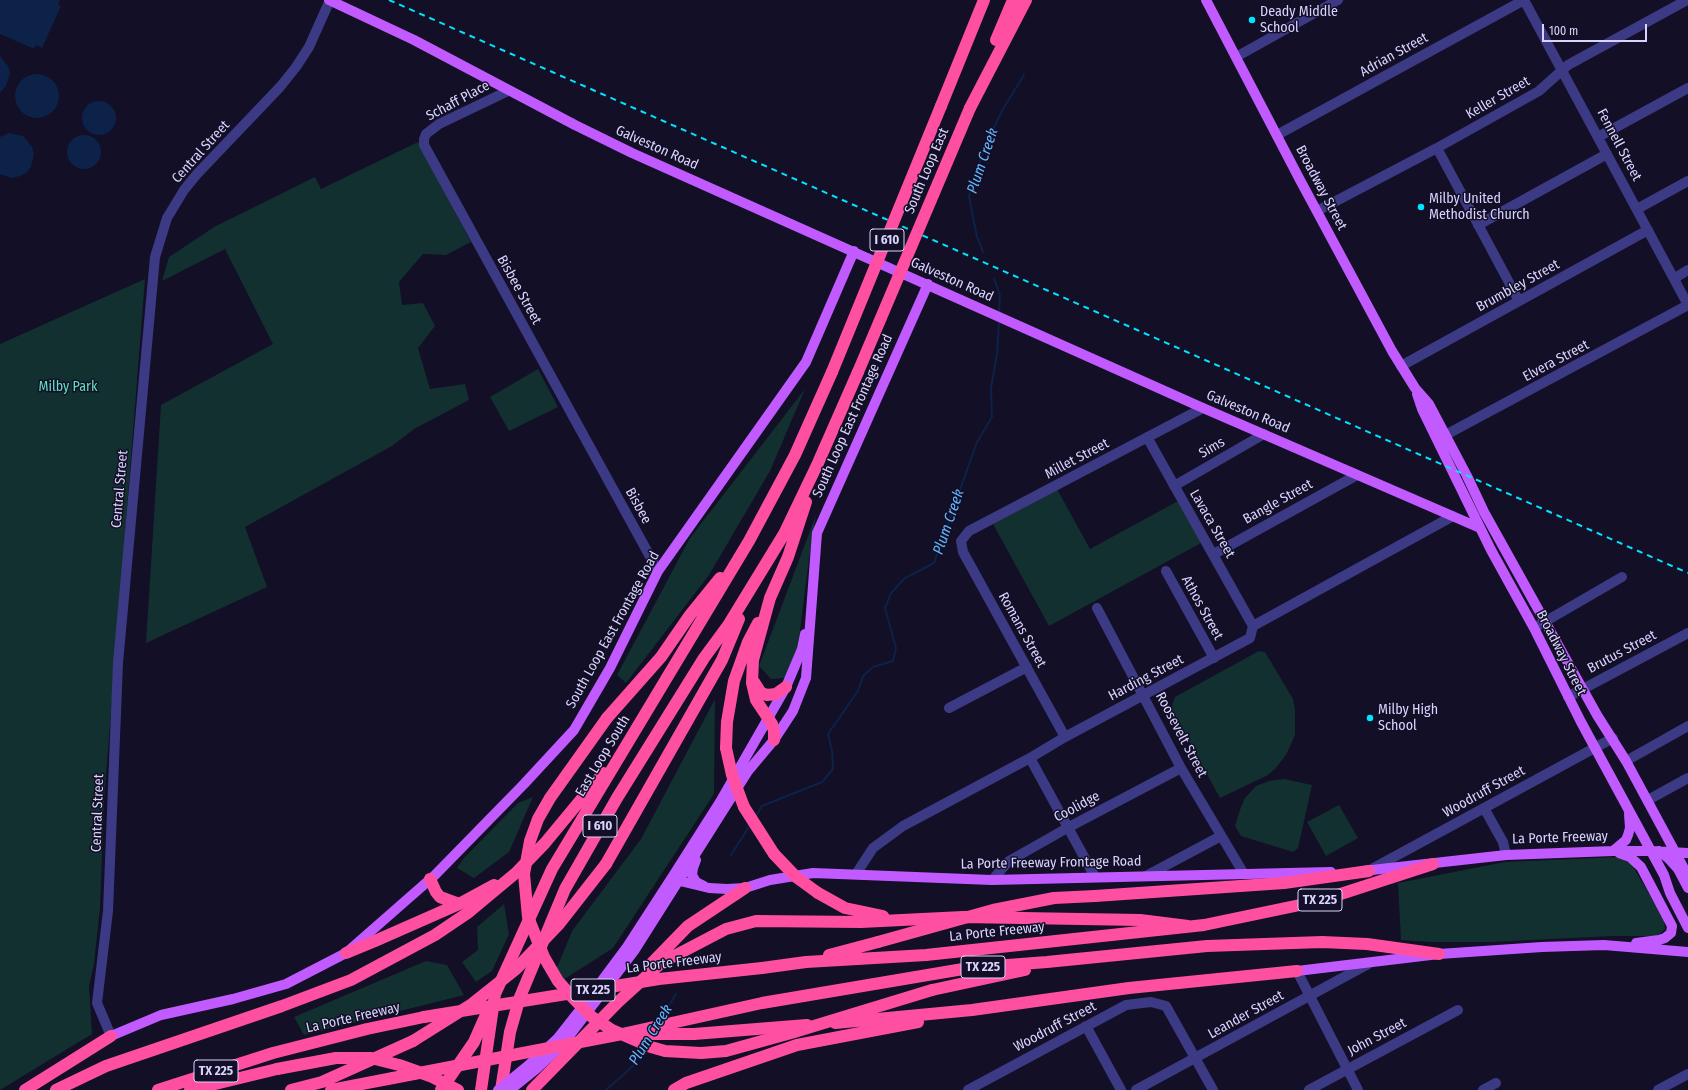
<!DOCTYPE html>
<style>
body{margin:0}
#map{position:relative;width:1688px;height:1090px;overflow:hidden;background:#130f26;font-family:"Fira Sans Condensed",sans-serif}
canvas{display:block}
.scale{position:absolute;left:1542px;top:24px;width:105px;height:18px;box-sizing:border-box;border:2px solid #d9d4ff;border-top:0;padding-left:5px;font-size:12px;line-height:14px;white-space:nowrap;color:#d9d4ff;-webkit-text-stroke:3px #130f26;paint-order:stroke}
</style>
<div id="map">
<canvas width="1688" height="1090"></canvas>
<div class="scale">100 m</div>
</div>
<script>
const ctx = document.querySelector('canvas').getContext('2d');
ctx.lineJoin = 'round';
function paint(path, color) { ctx.fillStyle = color; ctx.fill(path, 'evenodd'); }
const shape = rows => new Path2D(rows.map(r => 'M' + r).join(''));
function stroke(path, color, width, dash) { ctx.strokeStyle = color; ctx.lineWidth = width; ctx.lineCap = dash ? 'butt' : 'round'; ctx.setLineDash(dash || []); ctx.stroke(path); }
function write(font, color, halo, rows, align = 'center') {
  ctx.font = font + ' "Fira Sans Condensed",sans-serif'; ctx.lineWidth = 3; ctx.setLineDash([]); ctx.textBaseline = 'middle'; ctx.strokeStyle = halo; ctx.fillStyle = color; for (const [text, x, y, turn = 0] of rows) {
    ctx.save(); ctx.translate(x, y); ctx.rotate((+turn || 0) * Math.PI / 180); ctx.textAlign = isNaN(turn) ? turn : align; if (halo) ctx.strokeText(text, 0, 0); ctx.fillText(text, 0, 0); ctx.restore();
  }
}
paint(shape([
 [418,142,471,242,446,255,423,254,399,282,402,305,423,303,435,326,418,348,430,389,465,384,469,400,414,429,392,446,245,527,267,587,146,643,161,405,273,344,225,249,162,281,169,257,214,227,315,177,321,189],
 [145,279,104,801,100,908,94,964,89,986,92,1034,0,1090,0,344],
 [538,369,558,407,509,431,490,397],
 [805,389,770,471,709,575,626,683,617,675,690,538],
 [1057,489,1090,549,1178,501,1201,543,1049,626,993,524],
 [816,515,809,559,798,646,785,678,771,679,759,666],
 [1259,651,1265,652,1293,699,1295,710,1295,735,1286,755,1275,769,1268,775,1220,798,1171,709,1175,697],
 [715,699,714,794,613,948,560,982,556,970,572,931,641,839],
 [1284,779,1312,785,1298,848,1293,852,1241,836,1235,826,1241,807,1245,798,1256,786,1269,781],
 [533,797,509,852,474,878,457,868,463,859,518,803],
 [1339,805,1358,838,1326,856,1307,822],
 [1619,857,1632,865,1664,919,1665,929,1657,936,1613,936,1489,942,1431,942,1401,940,1398,883,1505,862],
 [504,904,509,934,492,971,476,982,462,962,478,950,477,927],
 [426,961,447,965,464,995,304,1035,294,1017]
]), '#12302f');
paint(shape([
 [0,0,60,0,58,4,61,6,42,48,36,45,34,49,0,34],
 [0,56,8,66,10,73,6,86,0,93],
 '15 96a22 22 0 1 1 44 0a22 22 0 1 1-44 0Z',
 '82 118a17 17 0 1 1 34 0a17 17 0 1 1-34 0Z',
 [9,133,23,136,32,147,34,154,31,167,26,173,20,176,12,178,0,174,0,137],
 '67 152a17 17 0 1 1 34 0a17 17 0 1 1-34 0Z'
]), '#0c2248');
stroke(shape([
 [983,252,977,237,969,196,984,148,1003,109,1024,75],
 [994,279,1000,295,999,313],
 [756,816,762,806,822,782,833,769,832,751,828,734,858,691,863,676,873,667,893,661,896,648,885,608,891,593,905,578,934,563,977,442,992,417,991,388,997,354,999,321],
 [731,855,750,825],
 [660,1020,676,994],
 [606,1090,633,1066,644,1048]
]), '#0c2248', 2);
stroke(shape([
 [1524,0,1688,305],
 [1236,57,1338,0],
 [508,91,439,124,426,134,424,139,424,145,658,571],
 [1277,135,1524,0],
 [1598,137,1688,88],
 [1437,148,1519,301],
 [1637,209,1688,181],
 [1317,211,1437,148,1539,91,1568,65,1687,0],
 [1478,225,1607,154],
 [1675,278,1688,270],
 [1401,366,1648,230],
 [1147,437,1253,626],
 [1438,439,1688,305],
 [1174,486,1264,434],
 [1214,554,1357,475],
 [1166,571,1214,658],
 [1097,608,1181,768,1244,874],
 [1534,628,1622,577],
 [1568,697,1688,633],
 [949,708,1027,667],
 [1065,737,963,552,961,541,969,531,1203,408],
 [1030,758,1095,877],
 [1626,761,1688,726],
 [1648,800,1688,778],
 [1484,808,1503,842,1506,855],
 [1370,870,1613,738],
 [856,874,873,848,903,826,1030,758,1065,737,1250,638,1253,626,1453,516],
 [1146,876,1221,836],
 [992,880,1009,861,1069,827,1181,768],
 [1297,971,1358,1090],
 [1086,1026,1121,1090],
 [111,1036,97,1003,108,911,118,663,155,257,167,218,184,190,197,174,280,87,296,67,309,47,330,0],
 [968,1090,1126,1005,1151,1002,1166,1006,1213,1090],
 [1136,1090,1368,964],
 [1309,1090,1458,1010],
 [1483,1090,1496,1083],
 [1658,1090,1688,1074]
]), '#3d3a85', 10);
stroke(shape([
 [329,0,414,40,575,125,632,153,1203,408,1480,528],
 [1206,0,1300,180,1392,351,1415,388,1429,404,1467,476,1484,512,1597,715,1626,761,1688,876],
 [1417,394,1422,409,1491,550,1534,628,1581,722,1664,875,1670,893,1688,928],
 [1613,851,1626,840,1628,835,1630,828,1629,814],
 [1659,851,1668,858,1678,869,1688,888],
 [1619,853,1630,857,1641,867,1672,926,1671,933,1665,938,1659,940,1636,943],
 [696,860,693,868,692,875,696,882,704,886],
 [1363,871,1506,855,1613,851,1651,851,1688,853],
 [673,876,680,881,709,888,727,889,745,888,770,880,813,873,992,880,1331,872],
 [1297,971,1439,954,1542,947,1604,945,1688,952],
 [111,1036,161,1015,233,999,286,984,346,953,435,875,524,784,574,730,610,668,658,571,806,362,854,251],
 [531,1063,557,1039,583,1006,627,947,673,876,720,802,786,687,802,649,805,634],
 [510,1090,536,1069,563,1044,634,951,748,771,774,740,793,711,806,678,817,533,928,284]
]), '#c25bff', 10);
stroke(shape([
 [996,40,1013,0],
 [941,106,984,0],
 [970,108,1026,0],
 [754,682,761,693,767,695,776,694,786,687],
 [607,718,661,657,690,615,720,578],
 [774,740,774,731,772,724,756,700,752,683,753,660,770,598,788,557,806,502],
 [726,748,727,722,734,681,748,642,758,623],
 [744,807,774,854],
 [606,864,722,660,739,619],
 [430,879,436,892,440,897,459,904],
 [818,893,845,908,883,916],
 [1095,896,1284,883,1369,871],
 [346,953,375,941,459,904,494,885],
 [829,955,878,942],
 [650,965,688,926,745,888],
 [762,968,806,962,926,955,1204,925,1319,901,1433,864],
 [932,990,1025,970],
 [835,1023,972,1010,1129,988,1297,971],
 [622,1034,762,1003,969,968,1047,962,1207,946,1322,942,1367,944,1439,954],
 [643,1034,694,1034,807,1025],
 [25,1090,111,1036],
 [56,1090,106,1066,282,1006,351,980,435,935,469,912,517,872,545,843,603,773],
 [158,1090,273,1053,367,1029,424,1017],
 [190,1090,277,1069],
 [291,1090,322,1082,413,1041],
 [331,1090,393,1078],
 [441,1090,474,1042,489,1008],
 [481,1090,495,994,552,869,749,541,795,455,832,372],
 [501,1090,510,1032,520,997,565,889,617,798,704,658,729,624,784,534,818,463,858,372],
 [532,1090,618,1002,661,963,726,929,756,921,861,922,963,917,1140,920,1188,926],
 [674,1090,686,1083,797,1045,918,1022]
]), '#ff4fa3', 12);
stroke(shape([
 [389,0,1688,573]
]), '#00e5ff', 2, [6, 5]);
stroke(shape([
 [498,1090,531,1063]
]), '#c25bff', 10);
stroke(shape([
 [832,372,941,106],
 [858,372,970,108],
 [607,718,550,798,538,819,530,841,524,874,528,917,544,957,558,981,575,1000,592,1017,612,1030,651,1047,665,1051,701,1053,726,1051,791,1033,932,990],
 [726,748,732,775,744,807],
 [774,854,796,877,818,893],
 [878,942,993,910,1054,898,1095,896],
 [424,1017,659,979,762,968],
 [413,1041,472,1004,516,969,559,924,606,864],
 [277,1069,336,1058,371,1058,399,1065,430,1076,458,1090],
 [393,1078,622,1034]
]), '#ff4fa3', 12);
for (const [x, y, r, color] of [
 [1252,20,4,"#00e5ff"],
 [1421,207,4,"#00e5ff"],
 [1370,718,4,"#00e5ff"]
]) { const dot = new Path2D(); dot.arc(x, y, r, 0, 2 * Math.PI); ctx.fillStyle = color; ctx.fill(dot); stroke(dot, '#130f26', 1.5); }
for (const [x, y, w] of [
 [887,240,34],
 [600,826,34],
 [1320,900,44],
 [983,967,44],
 [593,990,44],
 [216,1071,44]
]) { const box = new Path2D(); box.roundRect(x - w / 2, y - 11, w, 22, 3); ctx.fillStyle = '#130f26'; ctx.fill(box); stroke(box, '#d9d4ff', 1); }
write('bold 13px', '#d9d4ff', null, [
 ["I 610",887,240],
 ["I 610",600,826],
 ["TX 225",1320,900],
 ["TX 225",983,967],
 ["TX 225",593,990],
 ["TX 225",216,1071]
]);
write('14px', '#d9d4ff', '#130f26', [
 ["Deady Middle",1260,12],
 ["School",1260,28],
 ["Milby United",1429,199],
 ["Methodist Church",1429,215],
 ["Milby High",1378,710],
 ["School",1378,726]
], 'left');
write('14px', '#d9d4ff', '#130f26', [
 ["Adrian Street",1394,55,-29],
 ["Keller Street",1498,98,-30],
 ["Schaff Place",458,101,-28],
 ["Fennell Street",1619,145,62],
 ["Galveston Road",657,148,24],
 ["Central Street",201,152,-48],
 ["South Loop East",927,171,-67],
 ["Broadway Street",1321,188,62],
 ["Galveston Road",952,280,24],
 ["Brumbley Street",1518,286,-29],
 ["Bisbee Street",519,290,61],
 ["Elvera Street",1556,361,-28],
 ["Galveston Road",1248,412,23],
 ["South Loop East Frontage Road",853,416,-66],
 ["Sims",1212,448,-30],
 ["Millet Street",1077,459,-28],
 ["Central Street",120,489,-85],
 ["Bangle Street",1278,502,-29],
 ["Bisbee",638,506,61],
 ["Lavaca Street",1212,524,60],
 ["Athos Street",1202,608,61],
 ["South Loop East Frontage Road",613,630,-61],
 ["Romans Street",1022,630,61],
 ["Brutus Street",1622,652,-28],
 ["Broadway Street",1561,653,63],
 ["Harding Street",1146,678,-28],
 ["Roosevelt Street",1181,735,62],
 ["East Loop South",603,756,-59],
 ["Woodruff Street",1484,792,-29],
 ["Coolidge",1077,807,-28],
 ["Central Street",98,813,-88],
 ["La Porte Freeway",1560,838,-2],
 ["La Porte Freeway Frontage Road",1051,863,-1],
 ["La Porte Freeway",997,932,-6],
 ["La Porte Freeway",674,963,-7],
 ["Leander Street",1246,1015,-29],
 ["La Porte Freeway",353,1018,-13],
 ["Woodruff Street",1055,1027,-28],
 ["John Street",1377,1037,-28]
]);
write('14px', '#5fe0c0', '#130f26', [
 ["Milby Park",68,387]
]);
write('italic 15px', '#62b6ff', '#130f26', [
 ["Plum Creek",983,161,-71],
 ["Plum Creek",949,522,-71],
 ["Plum Creek",651,1035,-58]
]);
</script>
